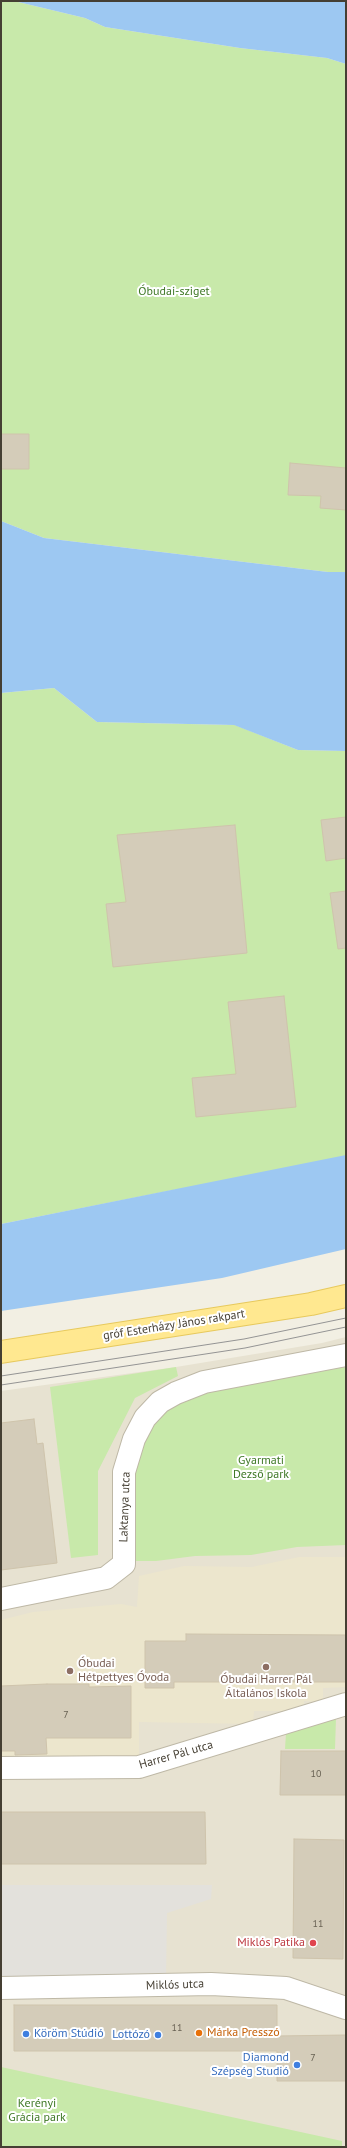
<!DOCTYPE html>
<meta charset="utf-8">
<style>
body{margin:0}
#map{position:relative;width:347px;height:2148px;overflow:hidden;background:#f2efe3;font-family:"PT Sans",sans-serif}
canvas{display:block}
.frame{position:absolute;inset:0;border:2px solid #453f33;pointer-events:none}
</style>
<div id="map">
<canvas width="347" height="2148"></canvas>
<div class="frame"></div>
</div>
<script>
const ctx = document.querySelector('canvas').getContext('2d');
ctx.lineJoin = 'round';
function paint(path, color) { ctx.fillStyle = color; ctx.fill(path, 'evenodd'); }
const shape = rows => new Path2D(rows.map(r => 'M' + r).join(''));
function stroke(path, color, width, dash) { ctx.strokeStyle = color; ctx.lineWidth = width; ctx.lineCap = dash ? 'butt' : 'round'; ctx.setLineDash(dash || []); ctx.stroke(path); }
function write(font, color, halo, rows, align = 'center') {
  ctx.font = font + ' "PT Sans",sans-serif'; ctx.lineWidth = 4; ctx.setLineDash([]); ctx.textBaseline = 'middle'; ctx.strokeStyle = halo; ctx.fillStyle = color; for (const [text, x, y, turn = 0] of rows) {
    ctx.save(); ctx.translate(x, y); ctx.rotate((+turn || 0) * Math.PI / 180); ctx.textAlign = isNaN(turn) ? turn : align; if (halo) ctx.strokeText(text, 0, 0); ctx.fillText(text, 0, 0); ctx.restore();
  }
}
paint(shape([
 [346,1337,346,2147,1,2147,1,1391,176,1367,322,1343]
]), '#e7e2d1');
paint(shape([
 [299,1557,346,1557,346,1687,323,1688,323,1702,304,1701,304,1711,254,1711,253,1724,139,1722,139,1767,1,1768,1,1620,33,1612,121,1604,137,1607,139,1576,184,1566,252,1567]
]), '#ece6cd');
paint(shape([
 [1,1,14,1,85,18,105,27,240,48,327,58,346,64,346,572,328,572,44,538,1,521],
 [54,688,97,722,235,725,298,750,346,751,346,1161,173,1190,1,1224,1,693],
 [176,1367,178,1376,135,1398,98,1471,98,1555,71,1558,50,1387],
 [346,1367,346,1545,297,1547,251,1555,195,1556,156,1561,128,1561,131,1474,141,1441,167,1407,202,1392],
 [336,1718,335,1749,285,1749,286,1733],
 [1,2067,342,2141,342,2147,1,2147]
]), '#c8e9aa');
paint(shape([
 [1,1885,212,1885,211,1899,167,1913,166,1981,1,1982]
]), '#e3e1dc');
paint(shape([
 [14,1,346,1,346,64,327,58,240,48,105,27,85,18],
 [1,521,44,538,328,572,346,572,346,751,298,750,234,725,97,722,54,688,1,693],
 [346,1155,346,1249,222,1278,1,1311,1,1224]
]), '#9dc8f2');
const building = shape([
 [1,434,29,434,29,469,1,469,1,434],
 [290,463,346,468,346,510,320,508,321,496,288,495,290,463],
 [346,817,346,858,326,861,321,820,346,817],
 [235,825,247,953,113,967,106,904,126,902,117,835,235,825],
 [346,891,346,948,338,949,330,893,346,891],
 [284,996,296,1107,196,1117,192,1078,236,1074,228,1002,284,996],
 [34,1419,37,1444,43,1443,57,1563,1,1570,1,1423,34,1419],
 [186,1634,346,1635,346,1682,174,1682,174,1688,145,1688,145,1641,186,1641,186,1634],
 [47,1684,89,1684,89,1687,131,1686,131,1738,46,1738,47,1754,15,1755,15,1751,1,1751,1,1686,47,1684],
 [281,1751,346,1751,346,1795,280,1795,281,1751],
 [1,1812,205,1812,206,1864,1,1864,1,1812],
 [294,1839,344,1840,343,1959,293,1958,294,1839],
 [14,2005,277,2005,277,2036,346,2035,346,2081,277,2081,277,2051,14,2051,14,2005]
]);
paint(building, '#d4ccb9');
stroke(building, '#cfc4ac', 1);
const minor = shape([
 [1,1599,106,1578,124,1564,124,1472,134,1439,145,1418,160,1402,176,1393,204,1382,346,1355],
 [1,1768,139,1767,346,1704],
 [1,1988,211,1984,286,1988,346,2008]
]);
const major = shape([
 [1,1352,311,1304,346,1296]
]);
stroke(minor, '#beb8a6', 24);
stroke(major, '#e7c95d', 24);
stroke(minor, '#fff', 22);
stroke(major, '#ffe890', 22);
stroke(shape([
 [1,1376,244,1339,346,1318],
 [1,1385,245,1348,346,1327]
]), '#949494', 1);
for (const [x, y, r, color] of [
 [266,1667,4,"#8d6e63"],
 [70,1671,4,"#8d6e63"],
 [313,1943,4,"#e0444e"],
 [199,2033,4,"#e8710a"],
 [26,2034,4,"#3f7fe0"],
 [158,2035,4,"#3f7fe0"],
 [297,2065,4,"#3f7fe0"]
]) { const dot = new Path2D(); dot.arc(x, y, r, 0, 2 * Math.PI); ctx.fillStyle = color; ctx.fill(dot); stroke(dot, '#fff', 1.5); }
write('10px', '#696254', null, [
 ["7",66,1715],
 ["10",316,1774],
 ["11",318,1924],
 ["11",177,2028],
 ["7",313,2058]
]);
write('12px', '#3e7825', '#fff', [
 ["Óbudai-sziget",174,292],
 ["Gyarmati",261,1461],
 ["Dezső park",261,1475],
 ["Kerényi",37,2104],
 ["Grácia park",37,2118]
]);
write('12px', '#453f33', '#fff', [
 ["gróf Esterházy János rakpart",174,1325,-9],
 ["Laktanya utca",125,1507,-88],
 ["Harrer Pál utca",176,1755,-16],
 ["Miklós utca",175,1985,-2]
]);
write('12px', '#785e54', '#fff', [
 ["Óbudai",78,1664],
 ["Hétpettyes Óvoda",78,1678],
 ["Óbudai Harrer Pál",266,1680,"center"],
 ["Általános Iskola",266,1694,"center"]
], 'left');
write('12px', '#be3a42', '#fff', [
 ["Miklós Patika",305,1943]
], 'right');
write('12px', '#c56008', '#fff', [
 ["Márka Presszó",207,2033]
], 'left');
write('12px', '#366cbe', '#fff', [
 ["Köröm Stúdió",34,2034,"left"],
 ["Lottózó",150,2035],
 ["Diamond",289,2058],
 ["Szépség Studió",289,2072]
], 'right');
</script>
